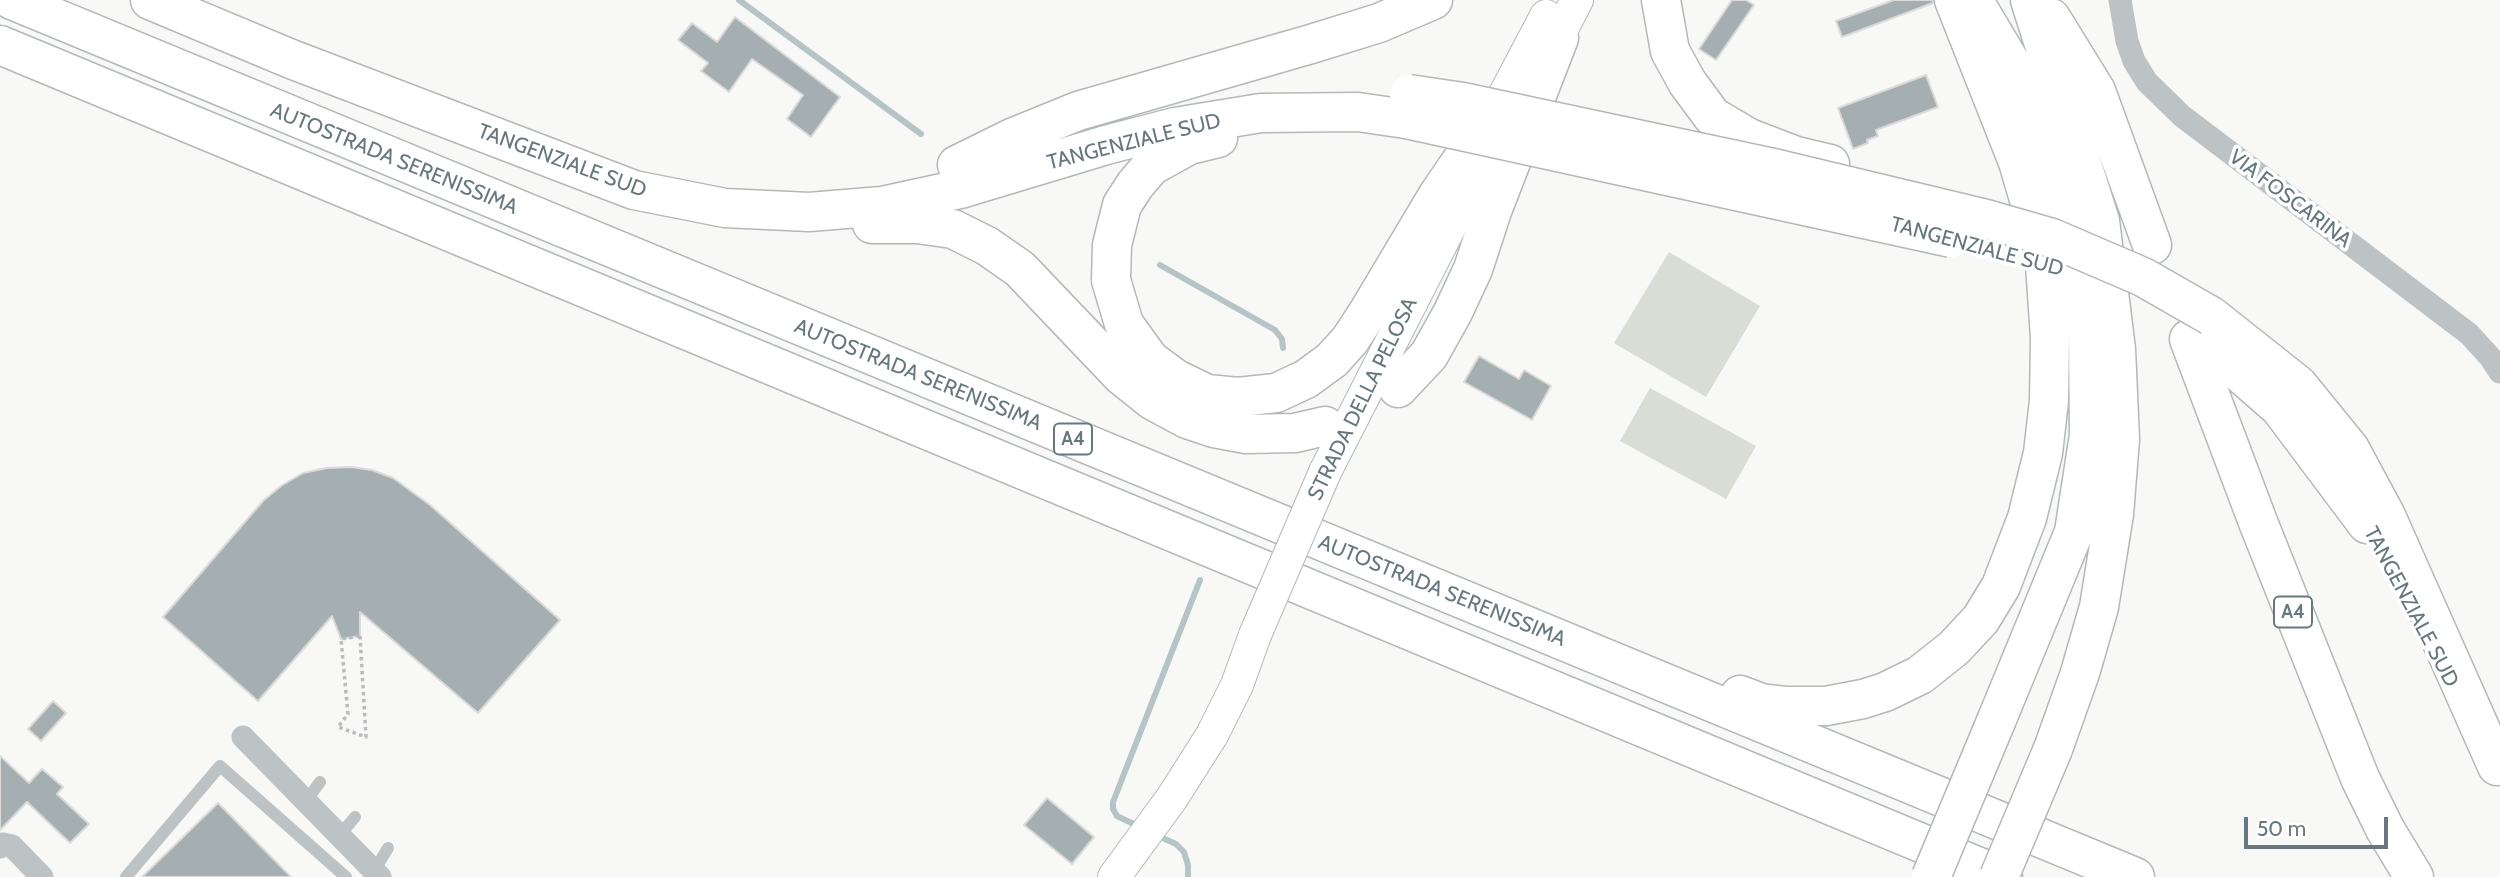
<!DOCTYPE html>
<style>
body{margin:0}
#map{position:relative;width:2500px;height:877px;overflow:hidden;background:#f8f8f6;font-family:Cabin,sans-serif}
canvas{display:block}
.scale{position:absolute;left:2244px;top:817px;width:144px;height:32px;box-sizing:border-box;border:4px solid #66787e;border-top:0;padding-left:9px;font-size:21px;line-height:24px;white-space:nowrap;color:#66787e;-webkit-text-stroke:5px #fff;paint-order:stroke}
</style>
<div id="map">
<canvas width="2500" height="877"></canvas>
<div class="scale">50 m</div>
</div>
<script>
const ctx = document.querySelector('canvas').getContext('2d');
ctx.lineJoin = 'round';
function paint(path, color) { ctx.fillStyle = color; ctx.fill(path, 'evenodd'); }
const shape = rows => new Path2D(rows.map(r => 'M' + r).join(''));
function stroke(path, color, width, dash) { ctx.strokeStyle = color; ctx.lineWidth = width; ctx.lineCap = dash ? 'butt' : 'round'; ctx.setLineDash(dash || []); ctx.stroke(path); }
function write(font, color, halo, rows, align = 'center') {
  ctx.font = font + ' Cabin,sans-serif'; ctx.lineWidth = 7; ctx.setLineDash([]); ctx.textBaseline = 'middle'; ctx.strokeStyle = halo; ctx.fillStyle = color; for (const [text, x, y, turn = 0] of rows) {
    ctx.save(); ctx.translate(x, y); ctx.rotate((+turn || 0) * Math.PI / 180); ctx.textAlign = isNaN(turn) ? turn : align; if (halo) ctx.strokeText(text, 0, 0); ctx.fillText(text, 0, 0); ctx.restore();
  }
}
paint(shape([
 [1669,252,1760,306,1706,397,1614,343],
 [1650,388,1756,446,1726,499,1620,441]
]), '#d9ddd5');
stroke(shape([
 [739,0,921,134],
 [1160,265,1275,330,1282,339,1283,348],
 [1140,827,1117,816,1113,809,1113,802,1200,580],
 [1156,835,1176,844,1184,852,1188,865,1188,877]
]), '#b6c4c6', 6);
const building = shape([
 [1732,0,1746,0,1754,5,1716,60,1699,49,1732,0],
 [1894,0,1933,0,1933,3,1842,37,1836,21,1894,0],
 [735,17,840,97,811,137,787,119,803,95,752,59,729,92,701,71,708,63,678,40,692,23,717,42,735,17],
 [1926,75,1938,107,1876,130,1878,136,1867,140,1868,143,1853,149,1838,108,1926,75],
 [1479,356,1519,379,1524,370,1551,386,1532,420,1464,382,1479,356],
 [351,467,372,470,393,478,430,505,560,620,478,713,360,612,360,636,341,639,332,616,258,701,163,617,263,501,281,486,303,473,327,468,351,467],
 [53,701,66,713,41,741,28,729,53,701],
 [0,756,29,783,42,769,63,787,57,794,89,824,70,843,27,802,0,830,0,756],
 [1047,798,1094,837,1072,864,1024,825,1047,798],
 [218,803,291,877,142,877,218,803]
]);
paint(building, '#a5afb2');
stroke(building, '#dadad8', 2);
const secondary = shape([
 [1547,58,1577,0],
 [1487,128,1546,16],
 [1325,472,1456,215,1511,121],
 [1114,877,1172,798,1212,735,1237,685,1255,635]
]);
const highway = shape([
 [12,0,2135,877],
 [150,0,291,59,634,190,725,208,809,212,882,206,960,189,1106,145,1175,127,1261,113,1358,112,1406,119],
 [1661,0,1670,51,1687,82,1712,116,1749,138,1796,156,1830,164],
 [2030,0,2100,221,2116,349,2120,439,2114,514,2099,607,2080,673,2053,749],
 [1978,8,2031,97,2074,228,2088,334,2089,435,2074,532,1997,719],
 [2051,18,2096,91,2152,245],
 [0,45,2003,877],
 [1218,138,1189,145,1151,166,1135,185,1122,205,1112,245,1111,280,1124,324,1150,360,1176,379,1207,394,1238,397,1276,393,1306,379,1332,360,1350,340,1367,314,1438,195,1490,119],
 [957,165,1014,137,1078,111,1311,44,1379,23,1433,0],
 [872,224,917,224,953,229,987,246,1020,269,1122,376,1152,400,1187,419,1214,428,1246,434,1295,433,1325,426],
 [2211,316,2298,385,2350,449,2386,516,2497,766],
 [2189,339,2258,522,2360,778,2385,829,2414,877],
 [2208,345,2280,408,2367,524],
 [1398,388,1429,355,1453,312,1473,269,1492,211,1559,38],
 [1740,695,1761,703,1787,706,1826,706,1863,699,1885,692,1920,675,1954,648,1981,619,2001,586,2027,518,2043,453,2049,401,2050,338,2044,250,2018,162,1954,0]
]);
stroke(secondary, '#b2b9bc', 34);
stroke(highway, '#b3b8ba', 41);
stroke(shape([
 [360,636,366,737,338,727,348,714,341,639,360,636]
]), '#b8bcbe', 3.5, [3.5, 3.5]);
stroke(shape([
 [306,801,320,782],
 [339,836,355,817],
 [374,871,388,848],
 [126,877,220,766,346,877]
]), '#bdc3c5', 12);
stroke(shape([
 [2120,0,2127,41,2134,61,2147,82,2182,116,2469,334,2490,357,2500,372],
 [243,737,380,877],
 [0,847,3,844,12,846,42,877]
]), '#bdc3c5', 23);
stroke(secondary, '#fff', 32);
stroke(highway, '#fff', 38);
const secondaryBridge = shape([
 [1255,635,1325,472]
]);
const highwayBridge = shape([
 [1409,94,1463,102,1769,167,1986,219,2052,238,2143,277,2211,316],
 [1406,119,1951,238],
 [1931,877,1997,719],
 [1999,877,2053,749]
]);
stroke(secondaryBridge, '#b2b9bc', 34, []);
stroke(highwayBridge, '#b3b8ba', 41, []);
stroke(secondaryBridge, '#fff', 32);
stroke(highwayBridge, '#fff', 38);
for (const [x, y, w] of [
 [1073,439,38],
 [2293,612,38]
]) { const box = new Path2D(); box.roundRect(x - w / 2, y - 15.5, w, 31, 5); ctx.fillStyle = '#fff'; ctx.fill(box); stroke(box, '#66787e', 2); }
write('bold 19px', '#66787e', null, [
 ["A4",1073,439],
 ["A4",2293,612]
]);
write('21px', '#66787e', '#fff', [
 ["TANGENZIALE SUD",1134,142,-14],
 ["AUTOSTRADA SERENISSIMA",394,159,22],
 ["TANGENZIALE SUD",562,161,20],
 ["VIA FOSCARINA",2290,199,37],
 ["TANGENZIALE SUD",1977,247,15],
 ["AUTOSTRADA SERENISSIMA",918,375,22],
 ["STRADA DELLA PELOSA",1363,399,-64],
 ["AUTOSTRADA SERENISSIMA",1442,591,22],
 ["TANGENZIALE SUD",2411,607,62]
]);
</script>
